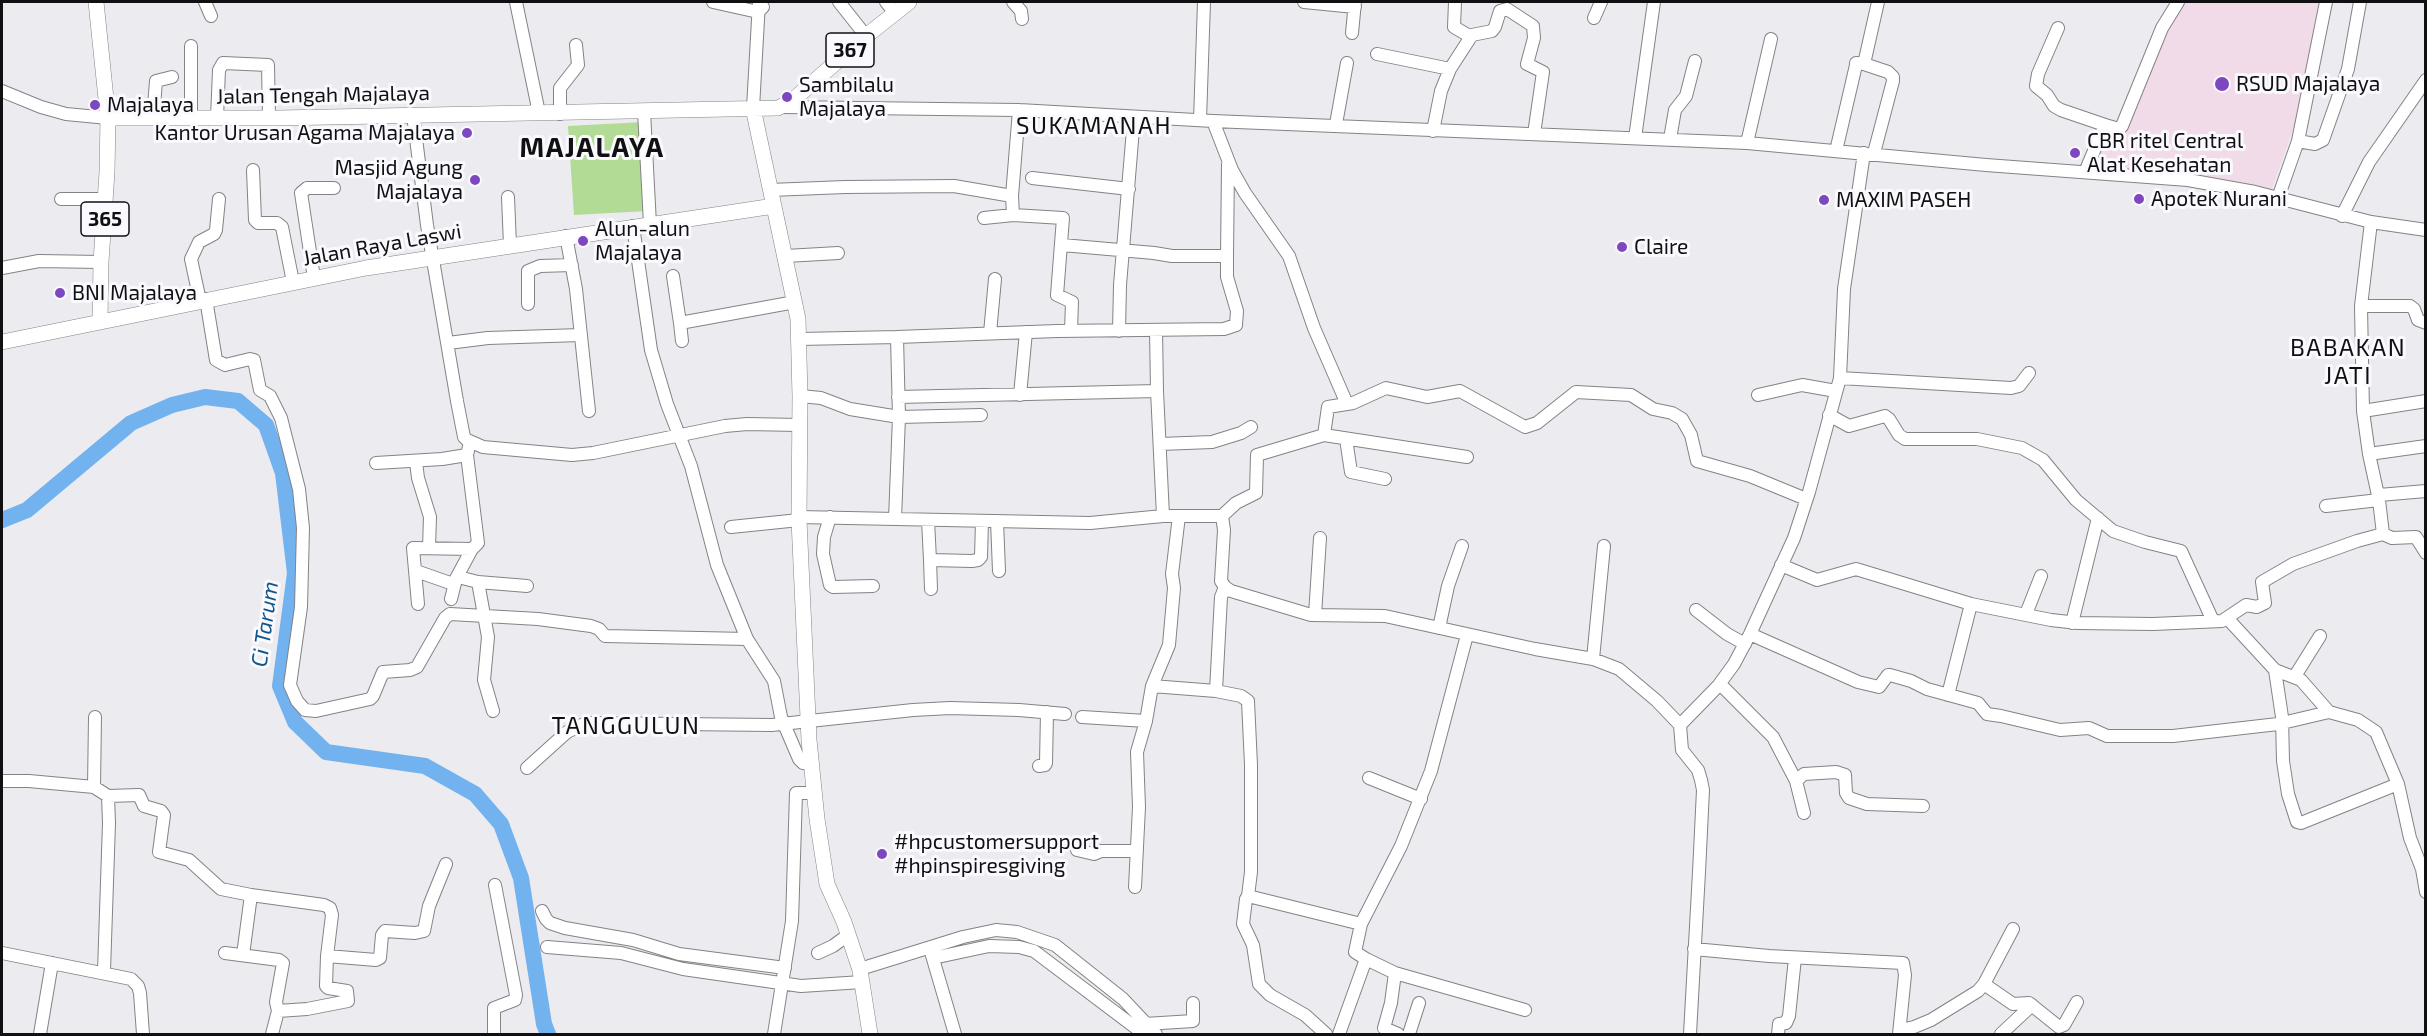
<!DOCTYPE html>
<style>
body{margin:0}
#map{position:relative;width:2427px;height:1036px;overflow:hidden;background:#ececf0;font-family:"Exo 2",sans-serif}
canvas{display:block}
.frame{position:absolute;inset:0;border:3px solid #100f11;pointer-events:none}
</style>
<div id="map">
<canvas width="2427" height="1036"></canvas>
<div class="frame"></div>
</div>
<script>
const ctx = document.querySelector('canvas').getContext('2d');
ctx.lineJoin = 'round';
function paint(path, color) { ctx.fillStyle = color; ctx.fill(path, 'evenodd'); }
const shape = rows => new Path2D(rows.map(r => 'M' + r).join(''));
function stroke(path, color, width, dash) { ctx.strokeStyle = color; ctx.lineWidth = width; ctx.lineCap = dash ? 'butt' : 'round'; ctx.setLineDash(dash || []); ctx.stroke(path); }
function write(font, color, halo, rows, align = 'center') {
  ctx.font = font + ' "Exo 2",sans-serif'; ctx.lineWidth = 6; ctx.setLineDash([]); ctx.textBaseline = 'middle'; ctx.strokeStyle = halo; ctx.fillStyle = color; for (const [text, x, y, turn = 0] of rows) {
    ctx.save(); ctx.translate(x, y); ctx.rotate((+turn || 0) * Math.PI / 180); ctx.textAlign = isNaN(turn) ? turn : align; if (halo) ctx.strokeText(text, 0, 0); ctx.fillText(text, 0, 0); ctx.restore();
  }
}
paint(shape([
 [2183,2,2323,2,2296,121,2272,189,2090,167,2105,130,2119,133,2163,29]
]), '#f2dbe8');
paint(shape([
 [643,122,648,211,574,215,568,126]
]), '#b2db95');
stroke(shape([
 [2,520,27,510,131,423,172,405,205,397,238,401,266,425,283,473,295,573,280,686,295,722,326,752,425,766,475,794,501,824,521,878,544,1024,548,1034]
]), '#71b2ef', 16);
const minor = shape([
 [205,2,211,16],
 [516,2,539,113],
 [713,2,758,12,763,7],
 [839,2,866,36],
 [886,2,895,13],
 [1013,2,1021,11,1022,19],
 [1304,2,1355,7],
 [1455,2,1454,27,1471,37],
 [1594,18,1601,2],
 [2058,28,2038,74,2036,86,2047,95,2054,106,2061,110,2105,125],
 [1352,33,1355,2],
 [191,46,191,118],
 [1377,54,1450,69],
 [2,91,41,107,66,114,108,118],
 [783,107,1019,110,1213,121,1747,143,1986,165,2188,180,2255,192,2371,222,2426,230],
 [753,108,759,2],
 [644,111,650,224],
 [560,114,560,88,578,65,576,45],
 [413,115,427,225,457,401,464,437,467,440,483,447,572,455,593,453,725,426,747,424,799,425],
 [153,118,156,81,172,77],
 [217,118,219,70,223,63,268,65,269,118],
 [1200,120,1204,2],
 [1213,121,1232,170,1245,193,1289,256,1314,328,1347,404],
 [1336,124,1347,63],
 [1433,131,1441,91,1450,69,1472,35,1492,31,1495,27,1500,11,1507,9,1533,26,1534,38,1527,64,1543,72,1534,134],
 [1635,138,1654,2],
 [1670,139,1675,110,1686,96,1695,61],
 [2298,141,2315,144,2323,140,2348,69,2360,2],
 [1747,143,1771,39],
 [1836,151,1856,65,1856,63,1864,64],
 [1874,153,1893,81,1893,77,1888,72,1864,64,1878,2],
 [253,170,255,220,258,223,277,223,282,227,293,282],
 [2085,172,2105,125,2119,129,2122,126,2162,28,2178,2],
 [1032,178,1129,189],
 [770,190,845,187,954,186,1012,196],
 [508,197,510,245],
 [2278,198,2298,141,2326,2],
 [61,199,106,199],
 [1013,215,1012,196,1019,110],
 [2342,216,2369,162,2426,80],
 [984,218,1013,215,1063,218,1057,295,1072,302,1071,331],
 [2371,222,2361,306,2363,411,2426,401],
 [633,226,651,350,667,404,691,466,717,565,747,639,774,681,781,717,799,759,803,763,811,764],
 [566,236,576,289,589,411],
 [786,256,838,253],
 [1227,256,1228,164],
 [2,268,39,261,101,262],
 [673,276,680,323],
 [314,278,301,193,307,188,334,188],
 [206,299,216,360,225,365,250,359,254,360,260,390,270,396,281,418,299,489,303,528,301,607,290,685,297,701,305,710,316,711,370,699,373,696,383,672,410,670,417,667,445,618,450,614,538,619,591,626,599,629,605,636,747,639],
 [200,301,191,259,199,242,214,234,216,230,219,199],
 [528,304,528,271,540,266,572,265],
 [2361,306,2410,306,2414,309,2418,320,2426,323],
 [1156,330,1157,391],
 [1119,331,1120,285,1134,117],
 [990,333,995,279],
 [897,337,1057,331,1224,329,1236,325,1237,311,1227,277,1227,256,1172,256,1154,253,1062,245],
 [799,339,897,337,899,417,850,409,821,398,800,396],
 [682,341,680,323,795,302],
 [448,343,488,338,581,335],
 [1840,378,2011,388,2019,386,2029,373],
 [1020,395,1026,332],
 [1758,395,1802,385,1836,391],
 [898,397,1157,391,1163,516],
 [2363,411,2369,454,2379,500,2383,534],
 [1829,415,1849,426,1885,416,1889,419,1899,435,1905,439,1977,439,2022,448,2043,460,2076,500,2113,531,2145,542,2181,551,2213,621],
 [1324,435,1467,457],
 [1346,439,1351,472,1385,479],
 [1160,444,1212,442,1241,433,1251,427],
 [2369,454,2426,446],
 [416,462,418,478,430,517,429,548],
 [376,463,442,459,467,455],
 [2379,495,2426,491],
 [2326,506,2379,500],
 [1222,516,1236,503,1256,493,1257,455,1324,435,1328,407,1353,403,1386,388,1427,397,1460,391,1525,427,1537,423,1576,392,1631,395,1653,409,1672,413,1682,419,1691,435,1697,461,1750,476,1806,499],
 [799,517,1090,523,1163,516,1222,516,1224,530,1221,581,1225,587,1231,591,1311,615,1385,616,1535,649,1593,659,1619,669,1657,701,1680,725,1682,750,1698,770,1701,780,1703,790,1699,872,1690,1034],
 [830,517,824,537,823,554,830,585,833,587,873,586],
 [895,519,899,417,981,415],
 [928,520,930,560,972,561,978,560,981,557,982,521],
 [997,521,999,571],
 [731,527,799,520],
 [930,560,931,589],
 [1781,565,1817,580,1856,569,1971,604,2051,620,2078,623,2153,624,2222,621,2246,605,2257,607,2265,603,2262,582,2293,564,2357,541,2383,534,2392,538,2416,537,2426,553],
 [416,571,453,584,472,549],
 [458,577,478,582,488,637,484,680,493,711],
 [478,582,527,586],
 [1225,587,1221,597,1216,691,1241,696,1248,701,1251,765,1251,872,1248,896],
 [451,599,455,583],
 [418,604,413,548,472,549,478,543,467,455,470,442],
 [1696,610,1727,634,1745,644],
 [2026,614,2041,576],
 [1315,615,1320,538],
 [2227,618,2275,670,2301,680,2329,712,2358,720,2376,732,2398,784,2410,838,2422,869,2426,892],
 [2072,623,2098,518],
 [1439,628,1448,586,1462,546],
 [1750,634,1858,682,1879,687,1888,675,1890,675,1911,681,1927,689,1978,703,1987,714,2001,716,2060,730,2089,728,2107,736,2173,736,2278,724,2329,712],
 [1593,659,1604,546],
 [2275,670,2282,717,2283,761,2288,794,2297,822,2301,823,2398,784],
 [2295,676,2320,636],
 [1720,684,1773,737,1796,781,1804,813],
 [1152,686,1216,691],
 [1948,695,1971,604],
 [1082,717,1146,721],
 [1680,725,1718,686,1734,664,1750,634,1794,538,1809,492,1840,378,1844,289,1864,153],
 [1039,766,1045,765,1046,763,1047,712],
 [527,768,567,732,586,723,772,725,913,710,950,708,1019,710,1065,714],
 [1369,778,1421,799],
 [2,781,29,781,94,787,108,796,139,795,144,806,161,811,164,815,159,852,189,860,221,889,251,895],
 [1796,781,1804,774,1836,772,1845,775,1846,793,1849,798,1867,804,1923,806],
 [94,787,95,717],
 [1077,850,1094,854,1101,851,1137,851],
 [1135,887,1139,807,1137,752,1146,721,1152,686,1169,645,1174,588,1172,574,1179,516],
 [542,911,546,919,550,923,565,928,633,940,679,954,785,968],
 [547,947,621,953,683,969,801,986,862,982],
 [1694,949,1769,956,1903,963,1905,975,1899,1034],
 [931,952,955,1034],
 [2,953,131,979,138,986,140,993,143,1034],
 [225,953,279,960,283,963,276,1002,278,1011,272,1034],
 [818,953,833,946,848,935],
 [243,955,251,895,324,905,330,908,332,915,327,956,326,986,328,988,347,991,348,1001,307,1009,278,1011],
 [327,956,376,960,380,958,382,935,385,931,415,933,424,931,429,906,446,864],
 [933,958,989,946,1019,947,1034,951,1144,1034],
 [1366,959,1395,973,1391,1003,1384,1028,1398,1034],
 [860,969,963,937,996,930,1017,932,1055,945,1123,999,1156,1034],
 [104,971,109,823,108,796],
 [1395,973,1525,1010],
 [1984,984,2013,1004,2029,1003,2059,1027,2064,1025,2077,1002],
 [1145,1024,1193,1021,1193,1003],
 [1900,1030,1914,1027,1931,1020,1978,991,1984,984,2013,929],
 [40,1034,52,963],
 [494,1034,494,1008,515,1000,516,995,495,885],
 [774,1034,792,921,796,793,814,793],
 [1326,1034,1305,1015,1270,995,1259,984,1253,945,1243,924,1246,899,1248,896,1361,924,1401,846,1431,771,1467,635],
 [1339,1034,1366,959,1355,952,1361,924],
 [1409,1034,1419,1003],
 [1778,1034,1779,1024,1786,1023,1789,1016,1795,958],
 [2001,1034,2032,1005]
]);
const major = shape([
 [96,2,108,118,107,172,101,262,100,320],
 [753,108,798,319,800,396,799,520,809,740,817,819,827,884,844,922,860,970,870,1034],
 [108,118,279,118,778,108,793,100,866,36,909,2],
 [2,342,366,268,774,206]
]);
stroke(minor, '#838387', 14);
stroke(major, '#838387', 16);
stroke(minor, '#fff', 12);
stroke(major, '#fff', 15);
for (const [x, y, r, color] of [
 [2222,84,8,"#7d48bf"],
 [787,97,6,"#7d48bf"],
 [95,105,6,"#7d48bf"],
 [467,133,6,"#7d48bf"],
 [2075,153,6,"#7d48bf"],
 [475,180,6,"#7d48bf"],
 [2139,199,6,"#7d48bf"],
 [1824,200,6,"#7d48bf"],
 [583,241,6,"#7d48bf"],
 [1622,247,6,"#7d48bf"],
 [60,293,6,"#7d48bf"],
 [882,854,6,"#7d48bf"]
]) { const dot = new Path2D(); dot.arc(x, y, r, 0, 2 * Math.PI); ctx.fillStyle = color; ctx.fill(dot); stroke(dot, '#faf9fe', 2); }
for (const [x, y, w] of [
 [850,50,48],
 [105,219,48]
]) { const box = new Path2D(); box.roundRect(x - w / 2, y - 17, w, 34, 4.5); ctx.fillStyle = '#faf9fe'; ctx.fill(box); stroke(box, '#100f11', 1.5); }
write('bold 20px', '#100f11', null, [
 ["367",850,50],
 ["365",105,219]
]);
write('21px', '#100f11', '#faf9fe', [
 ["RSUD Majalaya",2236,84],
 ["Sambilalu",799,85],
 ["Majalaya",799,109],
 ["Majalaya",107,105],
 ["Kantor Urusan Agama Majalaya",455,133,"right"],
 ["CBR ritel Central",2087,141],
 ["Alat Kesehatan",2087,165],
 ["Masjid Agung",463,168,"right"],
 ["Majalaya",463,192,"right"],
 ["Apotek Nurani",2151,199],
 ["MAXIM PASEH",1836,200],
 ["Alun-alun",595,229],
 ["Majalaya",595,253],
 ["Claire",1634,247],
 ["BNI Majalaya",72,293],
 ["#hpcustomersupport",894,842],
 ["#hpinspiresgiving",894,866]
], 'left');
write('21px', '#100f11', '#faf9fe', [
 ["Jalan Tengah Majalaya",323,95,-1],
 ["Jalan Raya Laswi",382,245,-10]
]);
write('italic 22px', '#0d568e', '#faf9fe', [
 ["Ci Tarum",265,624,-82]
]);
ctx.letterSpacing = '1.5px';
write('24px', '#100f11', '#faf9fe', [
 ["SUKAMANAH",1094,126],
 ["BABAKAN",2348,348],
 ["JATI",2348,376],
 ["TANGGULUN",626,726]
]);
ctx.letterSpacing = '0px';
ctx.letterSpacing = '1.5px';
write('bold 27px', '#100f11', '#faf9fe', [
 ["MAJALAYA",592,148]
]);
ctx.letterSpacing = '0px';
</script>
